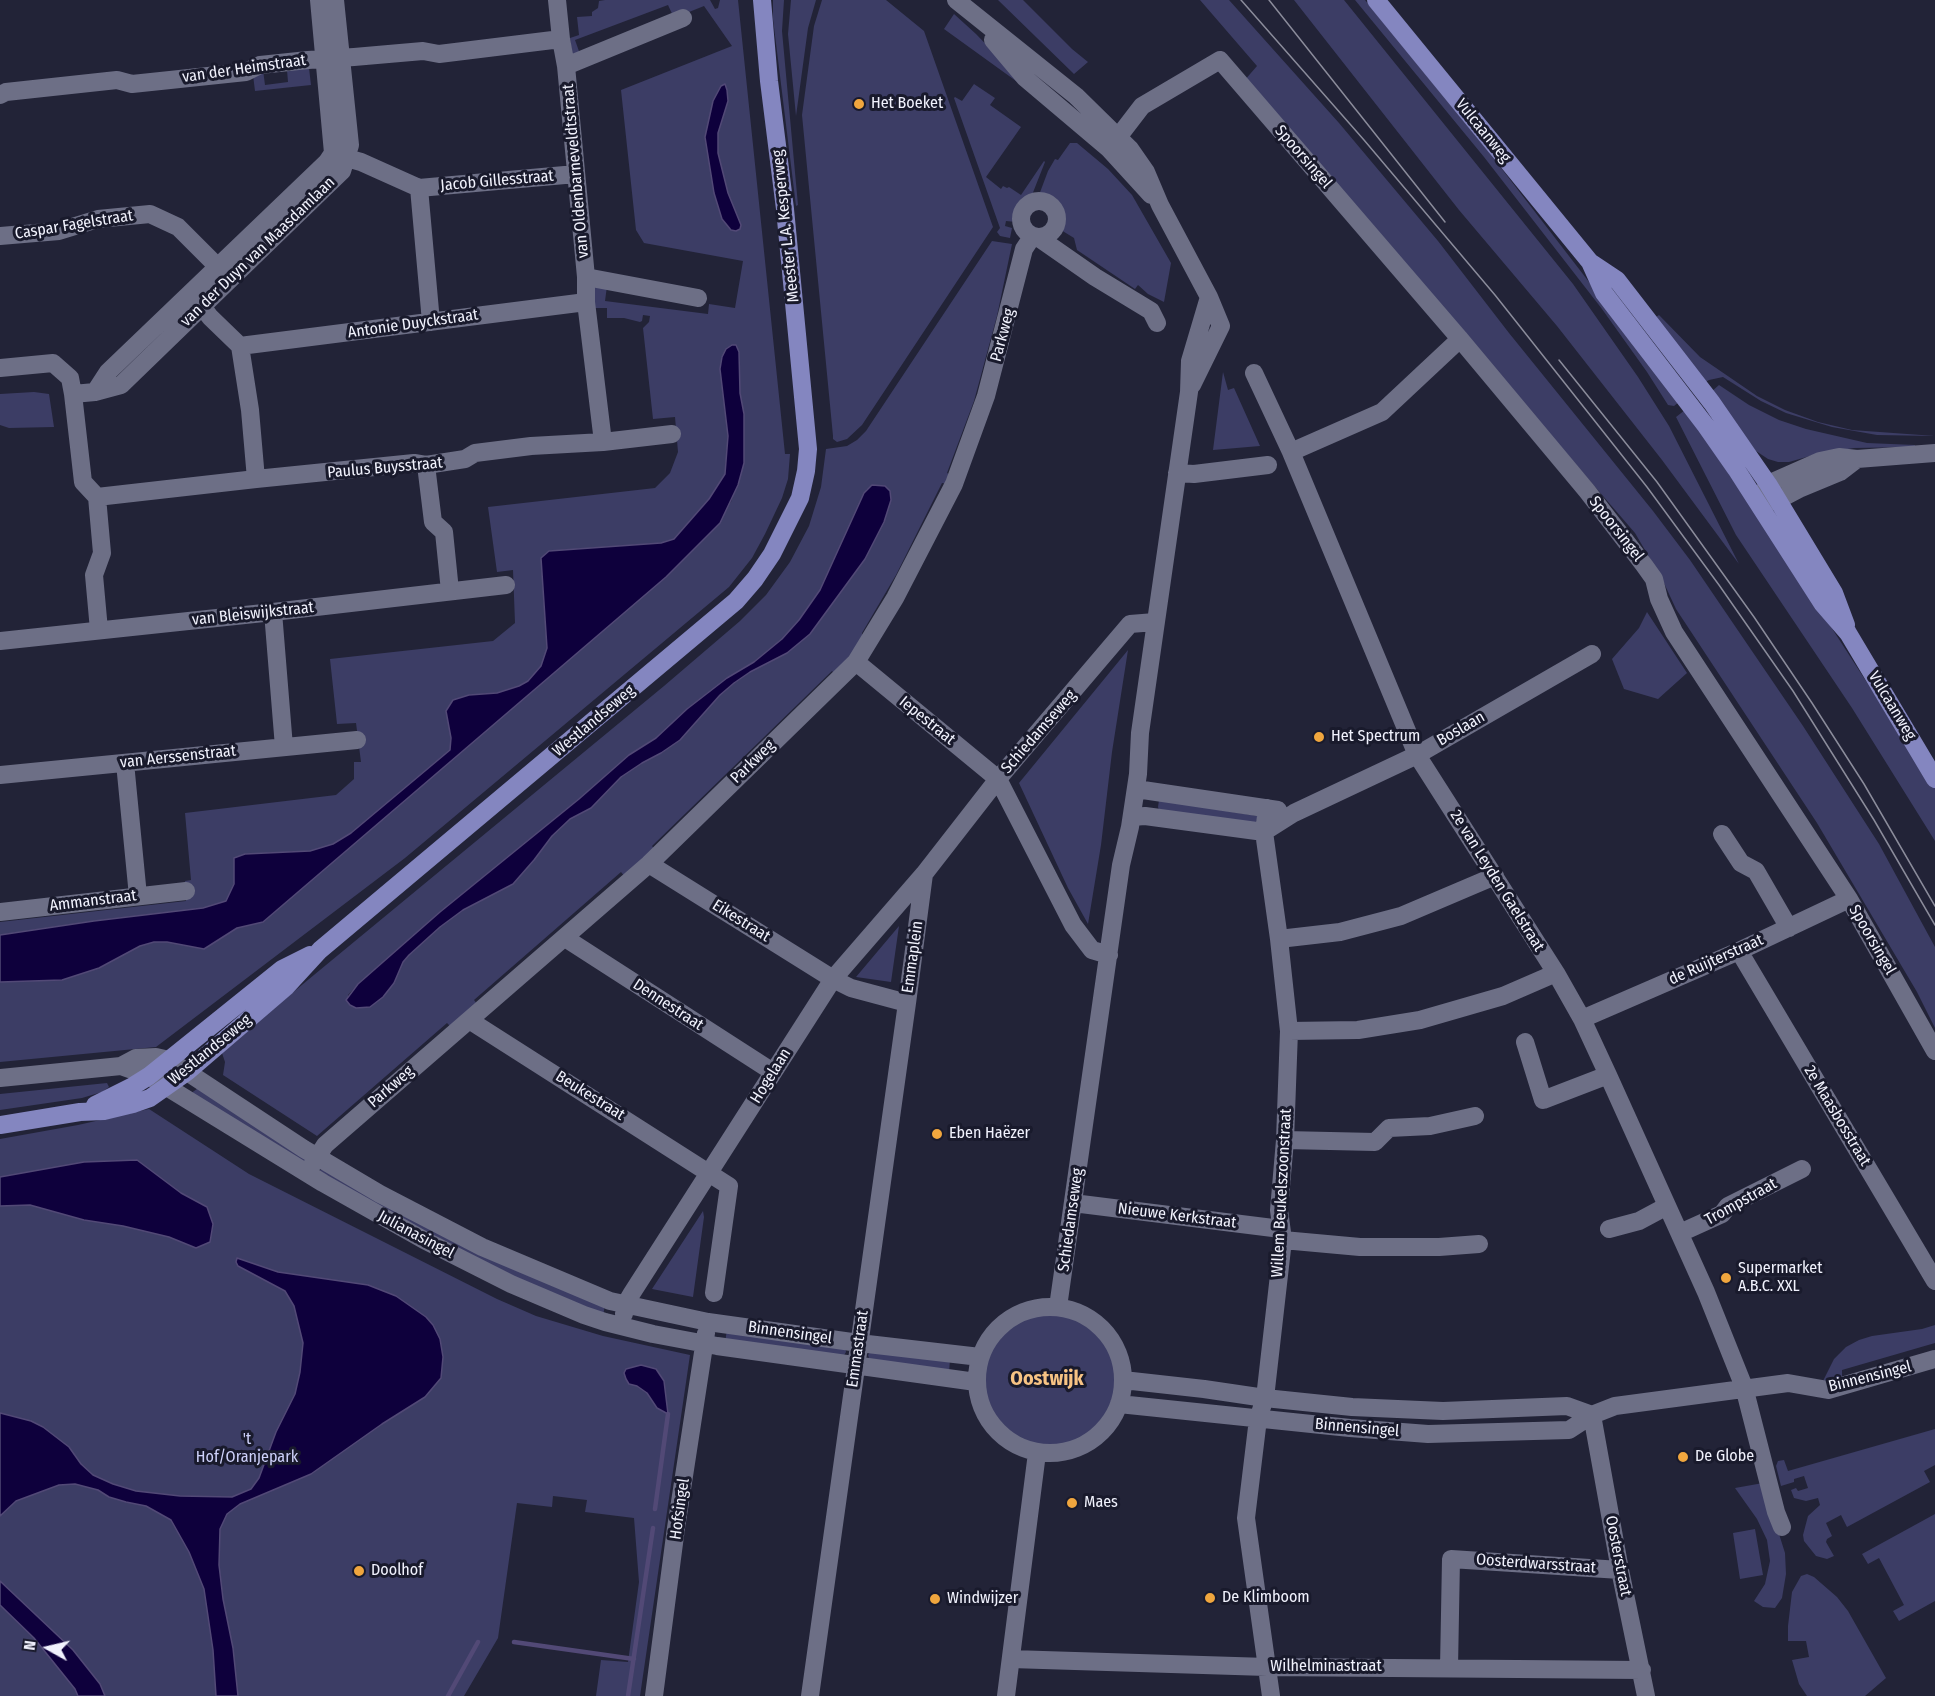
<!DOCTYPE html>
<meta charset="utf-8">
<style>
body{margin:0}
#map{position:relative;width:1935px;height:1696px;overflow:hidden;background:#222337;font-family:"Fira Sans Condensed",sans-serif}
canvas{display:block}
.north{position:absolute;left:18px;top:1618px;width:60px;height:60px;-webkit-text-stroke:4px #191a2c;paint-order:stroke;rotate:278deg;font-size:16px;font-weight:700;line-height:24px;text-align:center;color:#f1f2fd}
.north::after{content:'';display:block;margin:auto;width:21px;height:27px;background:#f1f2fd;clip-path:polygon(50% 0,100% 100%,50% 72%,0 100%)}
</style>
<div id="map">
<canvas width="1935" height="1696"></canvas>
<div class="north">N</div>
</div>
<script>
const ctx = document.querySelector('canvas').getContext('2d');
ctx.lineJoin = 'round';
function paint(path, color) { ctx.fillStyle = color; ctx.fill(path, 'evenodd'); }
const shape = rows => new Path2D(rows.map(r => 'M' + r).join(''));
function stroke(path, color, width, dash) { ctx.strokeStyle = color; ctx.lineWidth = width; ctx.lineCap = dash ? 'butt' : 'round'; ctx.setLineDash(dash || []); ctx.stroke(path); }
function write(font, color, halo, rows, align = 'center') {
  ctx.font = font + ' "Fira Sans Condensed",sans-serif'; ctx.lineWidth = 6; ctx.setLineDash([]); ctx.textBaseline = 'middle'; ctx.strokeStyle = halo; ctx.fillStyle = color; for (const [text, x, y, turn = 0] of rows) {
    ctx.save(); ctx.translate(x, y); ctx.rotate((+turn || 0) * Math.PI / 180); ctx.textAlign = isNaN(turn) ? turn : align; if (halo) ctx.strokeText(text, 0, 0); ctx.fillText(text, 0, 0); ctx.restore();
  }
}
paint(shape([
 [605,0,710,0,715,9,718,8,720,0,738,0,785,454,790,454,788,479,782,498,765,534,752,558,729,587,405,858,156,1047,0,1062,0,982,22,982,154,942,167,942,204,949,237,928,263,922,731,502,744,463,744,414,740,393,739,352,732,345,726,349,722,357,720,369,728,436,725,474,709,499,674,539,661,543,549,551,541,558,547,648,541,666,528,681,519,686,497,693,469,695,446,711,451,738,450,750,351,833,333,844,310,851,245,854,227,901,203,908,94,921,0,935,0,922,186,901,185,881,191,880,185,813,336,795,354,779,354,762,361,762,356,723,337,724,330,659,493,641,515,623,513,570,497,572,488,507,655,488,670,473,678,452,675,417,653,419,643,328,649,322,650,316,643,315,642,321,640,322,624,318,607,318,607,308,594,308,595,284,607,286,605,301,708,314,709,304,735,308,743,261,644,243,636,230,621,90,732,46,704,6,674,18,668,5,575,40,580,54,572,54,570,38,579,35,577,17,592,16,592,12,598,8,599,1],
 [773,0,784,0,782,31,798,205,796,206,773,19],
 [791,0,816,0,808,28,796,116,788,34],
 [822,0,886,0,924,31,993,227,862,425,847,439,837,442,833,439,833,436,802,115,814,26],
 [998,0,1023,0,1072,49,1088,62,1074,74],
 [1200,0,1229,0,1339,123,1438,241,1509,333,1653,511,1690,560,1803,726,1879,844,1923,925,1935,947,1935,1028,1917,992,1817,823,1676,609,1663,581,1635,533,1244,81,1257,66],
 [1294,0,1344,0,1573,284,1638,377,1669,426,1739,564,1662,460,1557,326,1459,210],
 [1355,0,1365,0,1488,151,1606,304,1679,402,1674,406,1668,405,1647,372,1602,309,1484,157],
 [954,14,976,34,1023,83,1016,81,944,29],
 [309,68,311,85,255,91,253,75,263,70,265,85,288,82,287,70],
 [974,84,995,98,990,105,1021,127,986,177,1001,189,1003,186,1007,188,1009,187,1021,195,1044,161,1045,162,1032,195,1019,207,1016,216,1016,222,1006,221,1005,226,1012,228,1010,238,1000,236,997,232,1000,228,954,98,955,97,962,101],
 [1070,143,1077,143,1108,169,1132,195,1171,263,1164,302,1148,294,1138,285,1135,289,1077,250,1074,238,1061,230,1063,216,1057,203,1050,197,1039,195,1048,171,1055,159,1058,160],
 [992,241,1012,244,997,316,974,401,947,473,952,476,947,484,942,483,896,575,862,633,863,641,835,674,832,671,652,846,655,850,625,877,621,872,474,1000,477,1004,451,1027,447,1023,317,1136,223,1075,225,1062,222,1053,280,1003,664,686,740,621,766,595,790,562,809,526,821,487,826,449,847,446,857,440,866,431],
 [867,489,884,522,865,559,810,634,774,660,750,672,734,683,720,695,680,740,661,753,642,763,621,777,591,808,570,819,552,836,534,860,513,884,463,910,440,927,409,955,403,962,394,983,363,1008,356,1008,350,1005,348,995,358,984,440,912,579,799,629,755,656,738,687,709,727,678,754,662,782,639,799,620,820,590],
 [1659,315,1700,357,1757,396,1785,410,1818,422,1852,430,1935,436,1877,435,1832,427,1786,413,1761,401,1723,377,1709,380,1704,383,1656,317],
 [1223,372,1228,390,1234,388,1260,446,1213,450],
 [1719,385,1749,405,1779,420,1806,429,1867,443,1915,445,1915,447,1854,448,1817,454,1789,462,1778,462,1768,459,1756,451,1711,392],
 [34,392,49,394,54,427,9,428,0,425,0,394],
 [1685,410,1782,551,1935,788,1935,841,1852,708,1736,535,1676,417],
 [1647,612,1687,673,1658,699,1624,689,1612,659,1639,628],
 [1128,650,1112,752,1101,845,1088,924,1068,888,1019,783],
 [1159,800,1258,816,1258,819,1255,823,1159,810,1158,807],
 [899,926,891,982,856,977],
 [107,1083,109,1087,102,1092,82,1098,0,1110,0,1094],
 [201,1086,307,1152,304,1166,190,1094],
 [149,1109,249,1174,497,1299,536,1316,603,1336,690,1355,640,1696,596,1696,601,1660,628,1662,639,1582,634,1518,585,1512,587,1500,553,1496,552,1507,517,1503,498,1638,464,1696,0,1696,0,1139,78,1125],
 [324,1168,605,1304,603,1317,536,1290,320,1175,320,1170],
 [703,1211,704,1217,693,1297,652,1289],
 '983 1380a67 67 0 1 1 134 0a67 67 0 1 1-134 0Z',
 [1935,1325,1935,1343,1842,1370,1842,1377,1822,1383,1834,1359,1846,1347,1859,1340,1872,1336,1922,1329],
 [727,1329,845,1347,846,1352,843,1357,725,1343],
 [871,1351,950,1359,949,1373,870,1361,868,1355],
 [1935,1429,1935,1465,1924,1471,1930,1482,1847,1527,1841,1515,1826,1523,1832,1536,1827,1539,1826,1542,1834,1556,1827,1559,1816,1556,1804,1541,1803,1535,1808,1516,1820,1505,1818,1498,1806,1501,1794,1498,1791,1490,1796,1488,1798,1491,1808,1488,1804,1476,1794,1479,1794,1482,1781,1486,1776,1466,1778,1461,1784,1460,1788,1471],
 [1763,1483,1785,1553,1786,1574,1782,1598,1775,1608,1763,1607,1754,1601,1765,1584,1770,1561,1767,1540,1757,1519,1735,1488],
 [1935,1514,1935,1601,1899,1621,1893,1611,1904,1605,1879,1558,1868,1564,1862,1554],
 [1755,1529,1763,1575,1740,1579,1733,1533],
 [1807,1574,1814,1577,1837,1597,1848,1611,1886,1678,1865,1696,1807,1696,1799,1684,1792,1660,1809,1657,1806,1641,1788,1641,1788,1626,1792,1592,1801,1576]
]), '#3c3d65');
const water = shape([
 [725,84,727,90,728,101,718,133,718,153,728,193,741,225,740,229,736,231,731,230,722,219,714,193,705,137,713,101,721,86,725,84],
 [732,345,736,345,739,352,740,393,744,414,744,463,738,485,720,523,666,577,263,922,237,928,204,949,167,942,154,942,140,946,99,968,62,980,0,982,0,935,94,921,203,908,226,901,234,884,234,858,245,854,310,851,333,844,351,833,450,750,451,738,446,711,453,700,469,695,497,693,519,686,528,681,541,666,547,648,541,558,549,551,661,543,674,539,709,499,725,474,728,436,720,369,722,357,726,349,732,345],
 [872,485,885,486,890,491,891,500,884,522,865,559,810,634,787,653,750,672,734,683,720,695,680,740,661,753,642,763,621,777,591,808,570,819,552,836,534,860,513,884,463,910,440,927,409,955,403,962,394,983,383,997,370,1007,356,1008,350,1005,346,1000,358,984,440,912,579,799,629,755,656,738,687,709,727,678,754,662,782,639,799,620,820,590,864,493,872,485],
 [137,1160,181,1193,207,1207,213,1224,210,1242,196,1248,169,1237,123,1226,84,1220,30,1205,0,1206,0,1177,84,1162,137,1160],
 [237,1258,278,1272,368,1285,396,1296,426,1317,433,1325,440,1339,443,1357,441,1378,425,1397,382,1424,311,1474,240,1504,227,1514,220,1529,219,1565,223,1599,233,1648,238,1696,216,1696,213,1650,204,1589,189,1552,171,1520,146,1506,126,1502,109,1497,98,1490,75,1484,59,1485,16,1501,0,1516,0,1413,31,1421,43,1427,69,1447,81,1464,93,1475,113,1484,136,1491,180,1496,232,1497,251,1489,259,1478,276,1432,295,1394,300,1372,303,1343,294,1306,285,1291,238,1266,236,1262,237,1258],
 [641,1365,656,1369,664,1381,668,1414,657,1408,647,1393,637,1386,629,1384,626,1379,624,1373,626,1369,641,1365],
 [0,1581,73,1650,100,1684,105,1696,78,1696,75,1689,34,1638,0,1605,0,1581]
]);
paint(water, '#0e003c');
stroke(water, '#524976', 1.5);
stroke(shape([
 [655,1509,668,1414],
 [514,1642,634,1659],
 [448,1696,478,1642],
 [628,1696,653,1528]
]), '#524976', 4.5);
stroke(shape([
 [557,0,561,39,566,66,586,277,586,302,603,442],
 [956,0,1076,96,1130,149,1146,172,1160,205,1209,297,1221,326,1192,385],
 [993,40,1025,78,1109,149,1151,195],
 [566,66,683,18],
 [0,95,6,92,117,80,132,84,246,72,260,65,308,60,354,57,423,51,439,54,561,39],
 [1109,149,1142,106,1220,60,1460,339,1587,491,1644,565,1654,579,1659,599,1674,632,1849,899,1935,1051],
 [336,155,361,162,419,188,576,174],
 [419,188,431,322],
 '1021 219a18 18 0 1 1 36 0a18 18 0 1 1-36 0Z',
 [0,236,59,231,98,219,150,214,178,227,225,274],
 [1039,238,1095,277,1151,311,1157,323],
 [586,277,698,298],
 [196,298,210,317,240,346,250,410,256,479],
 [240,346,586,302],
 [0,368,53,363,70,378,73,394,95,392,121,385,342,171,350,145,335,0],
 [1254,373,1291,452,1417,755,1556,973,1582,1019,1608,1075,1706,1292,1744,1387,1776,1512,1782,1527],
 [95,392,108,372,327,162,333,153,319,0],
 [73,394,83,482,97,497,102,553,94,575,99,630],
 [1291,452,1382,412,1460,339],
 [426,465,433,522,444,532,450,591],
 [1177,473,1194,474,1268,465],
 [1761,496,1768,484,1820,461,1839,457,1857,459,1935,453],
 [97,497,256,479,414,463,426,465,465,459,475,453,531,446,603,442,672,434],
 [1762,502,1778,500,1799,489,1840,472,1857,459],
 [273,612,284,747],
 [0,641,273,612,506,585],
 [856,662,998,779,1073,925,1092,950,1109,955],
 [125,763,138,896],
 [0,775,357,740],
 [1136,789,1278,810],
 [1267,808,1264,832,1279,939,1289,1031,1285,1140,1279,1210,1283,1240,1265,1398,1258,1419,1246,1518,1271,1696],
 [1132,817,1145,816,1264,832,1294,813,1417,755,1592,654],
 [1722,834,1741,863,1756,871,1789,928],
 [924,874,907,1003,851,988,833,979,924,874,998,779,1130,624,1155,622],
 [0,912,186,891],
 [565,938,773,1072],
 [1279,939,1340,932,1401,916,1495,876],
 [1739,951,1935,1281],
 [1582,1019,1739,951,1849,899],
 [469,1020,729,1186,714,1293],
 [1289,1031,1358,1030,1420,1020,1503,996,1556,973],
 [1525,1042,1543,1100,1608,1075],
 [121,1066,136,1058,156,1057,169,1060,304,1149,380,1194,482,1247,610,1301,708,1322,859,1343,980,1357],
 [0,1078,121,1066,149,1076,323,1183,424,1240,511,1284,584,1315,605,1322,653,1334,717,1346,976,1382],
 [1285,1140,1375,1142,1389,1128,1430,1126,1475,1116],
 [307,1173,325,1145,649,864,856,662,895,598,954,484,986,396,1024,249,1032,237],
 [1073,1203,1281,1229],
 [1609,1229,1639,1221,1667,1206],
 [1680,1233,1722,1214,1728,1206,1802,1169],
 [1283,1240,1360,1247,1439,1247,1479,1244],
 '977 1380a73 73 0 1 1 146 0a73 73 0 1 1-146 0Z',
 [1058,1307,1121,865,1130,827,1138,774,1140,733,1189,392,1190,361,1209,297],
 [624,1314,625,1305,632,1293,833,979,649,864],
 [1123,1380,1204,1389,1265,1398,1352,1407,1443,1411,1567,1406,1592,1415],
 [1119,1404,1350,1428,1428,1434,1569,1430,1592,1415,1615,1406,1788,1383,1828,1390,1935,1359],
 [1592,1415,1620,1570,1646,1696],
 [1011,1659,1267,1667,1642,1670],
 [1449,1668,1451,1559,1620,1570],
 [654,1696,676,1528,706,1333],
 [810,1696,907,1003],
 [1006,1696,1037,1453]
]), '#6d6f86', 18);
stroke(shape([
 [1376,0,1590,262,1604,293,1706,426,1736,469,1822,603,1848,633,1935,779],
 [1590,262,1617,280,1712,403,1768,484,1834,593,1846,625],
 [95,1105,133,1086,149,1076,282,969,310,955],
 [0,1125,80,1112,104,1111,133,1104,150,1098,187,1072,286,987,320,950,736,601,755,579,772,554,800,498,806,471,808,449,785,209,769,81,762,0]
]), '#8486c0', 18);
stroke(shape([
 [1241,0,1364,140,1495,295,1647,487,1719,585,1793,691,1874,820,1935,925],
 [1269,0,1445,222],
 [1559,360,1657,482,1754,617,1812,703,1864,784,1935,906]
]), '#8b8c9b', 1.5);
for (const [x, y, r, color] of [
 [859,104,6,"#f0a63e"],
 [1319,737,6,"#f0a63e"],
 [937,1134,6,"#f0a63e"],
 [1726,1278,6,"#f0a63e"],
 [1683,1457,6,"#f0a63e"],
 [1072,1503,6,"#f0a63e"],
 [359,1571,6,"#f0a63e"],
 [1210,1598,6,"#f0a63e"],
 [935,1599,6,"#f0a63e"]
]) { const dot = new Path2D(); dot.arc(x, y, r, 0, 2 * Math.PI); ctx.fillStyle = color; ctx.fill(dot); stroke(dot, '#191a2c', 2); }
write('16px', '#f1f2fd', '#191a2c', [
 ["van der Heimstraat",244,69,-8],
 ["Vulcaanweg",1483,131,51],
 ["Spoorsingel",1303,157,49],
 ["van Oldenbarneveldtstraat",576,171,-95],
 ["Jacob Gillesstraat",497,181,-5],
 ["Caspar Fagelstraat",74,225,-9],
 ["Meester L.A. Kesperweg",786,226,-96],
 ["van der Duyn van Maasdamlaan",258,252,-44],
 ["Antonie Duyckstraat",413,324,-8],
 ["Parkweg",1003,335,-75],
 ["Paulus Buysstraat",385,468,-5],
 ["Spoorsingel",1616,529,52],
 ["van Bleiswijkstraat",253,614,-6],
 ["Vulcaanweg",1892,706,59],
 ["Westlandseweg",594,721,-40],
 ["Iepestraat",927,721,39],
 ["Boslaan",1461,729,-30],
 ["Schiedamseweg",1039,732,-49],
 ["van Aerssenstraat",178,757,-6],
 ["Parkweg",753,762,-44],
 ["2e van Leyden Gaelstraat",1497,881,58],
 ["Ammanstraat",93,901,-7],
 ["Eikestraat",741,921,32],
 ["Spoorsingel",1872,940,60],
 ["Emmaplein",913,957,-82],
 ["de Ruijterstraat",1716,960,-24],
 ["Dennestraat",668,1005,33],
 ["Westlandseweg",210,1050,-39],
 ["Hogelaan",771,1076,-58],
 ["Parkweg",391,1087,-41],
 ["Beukestraat",590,1096,32],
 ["2e Maasbosstraat",1837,1116,59],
 ["Willem Beukelszoonstraat",1282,1193,-87],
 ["Trompstraat",1741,1202,-29],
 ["Nieuwe Kerkstraat",1177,1216,7],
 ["Schiedamseweg",1071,1220,-82],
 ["Julianasingel",416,1235,28],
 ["Binnensingel",790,1333,8],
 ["Emmastraat",858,1349,-82],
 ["Binnensingel",1870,1377,-14],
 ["Binnensingel",1357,1428,5],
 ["Hofsingel",680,1509,-82],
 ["Oosterstraat",1618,1556,79],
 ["Oosterdwarsstraat",1536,1564,4],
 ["Wilhelminastraat",1326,1667]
]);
write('16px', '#f1f2fd', '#191a2c', [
 ["Het Boeket",871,104],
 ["Het Spectrum",1331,737],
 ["Eben Haëzer",949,1134],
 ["Supermarket",1738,1269],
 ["A.B.C. XXL",1738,1287],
 ["De Globe",1695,1457],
 ["Maes",1084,1503],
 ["Doolhof",371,1571],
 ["De Klimboom",1222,1598],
 ["Windwijzer",947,1599]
], 'left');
write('16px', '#ced1fa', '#191a2c', [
 ["'t",247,1440],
 ["Hof/Oranjepark",247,1458]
]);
write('bold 20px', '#f7c384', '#191a2c', [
 ["Oostwijk",1047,1379]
]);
</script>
